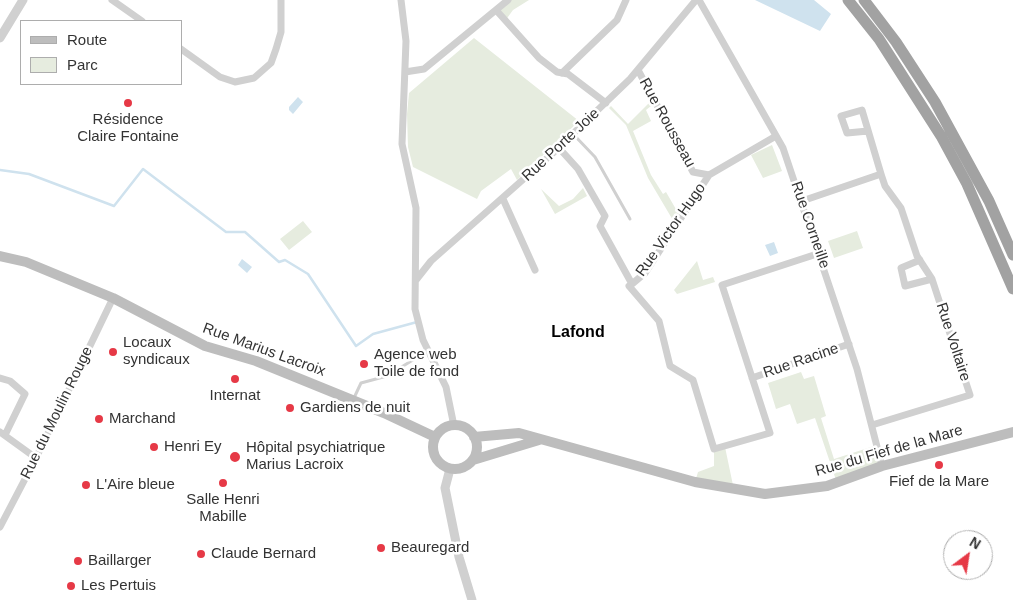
<!DOCTYPE html>
<meta charset="utf-8">
<style>
body{margin:0}
#map{position:relative;width:1013px;height:600px;overflow:hidden;background:#fff;font-family:Helvetica,sans-serif}
canvas{display:block}
.legend{position:absolute;left:20px;top:20px;width:162px;height:65px;box-sizing:border-box;background:#fff;border:1px solid #adadad;margin:0;padding:6px 9px;list-style:none;font-size:15px;color:#333}
.legend li{display:flex;align-items:center;gap:10px;height:25px}
.legend b{width:25px;border:1px solid #adadad}
.north{position:absolute;left:943px;top:530px;width:50px;height:50px;box-sizing:border-box;background:#fff;border:1px solid #adadad;border-radius:50%;rotate:31deg;font-size:14px;font-weight:700;line-height:20px;text-align:center;color:#333}
.north::after{content:'';display:block;margin:auto;width:18px;height:22px;background:#e63946;clip-path:polygon(50% 0,100% 100%,50% 72%,0 100%)}
</style>
<div id="map">
<canvas width="1013" height="600"></canvas>
<ul class="legend">
<li><b style="height:6px;background:#bdbdbd"></b>Route</li>
<li><b style="height:14px;background:#e6ecdf"></b>Parc</li>
</ul>
<div class="north">N</div>
</div>
<script>
const ctx = document.querySelector('canvas').getContext('2d');
ctx.lineJoin = 'round';
function paint(path, color) { ctx.fillStyle = color; ctx.fill(path, 'evenodd'); }
const shape = rows => new Path2D(rows.map(r => 'M' + r).join(''));
function stroke(path, color, width, dash) { ctx.strokeStyle = color; ctx.lineWidth = width; ctx.lineCap = dash ? 'butt' : 'round'; ctx.setLineDash(dash || []); ctx.stroke(path); }
function write(font, color, halo, rows, align = 'center') {
  ctx.font = font + ' Helvetica,sans-serif'; ctx.lineWidth = 5; ctx.setLineDash([]); ctx.textBaseline = 'middle'; ctx.strokeStyle = halo; ctx.fillStyle = color; for (const [text, x, y, turn = 0] of rows) {
    ctx.save(); ctx.translate(x, y); ctx.rotate((+turn || 0) * Math.PI / 180); ctx.textAlign = isNaN(turn) ? turn : align; if (halo) ctx.strokeText(text, 0, 0); ctx.fillText(text, 0, 0); ctx.restore();
  }
}
paint(shape([
 [508,0,529,0,513,10,505,21,496,10],
 [474,38,579,121,517,180,511,169,481,191,477,199,413,167,408,147,407,114,409,93],
 [649,103,651,106,646,110,651,121,633,131,651,175,663,194,666,192,677,211,683,207,674,222,648,178,626,125,609,108,611,106,628,124],
 [772,145,782,171,763,178,751,155],
 [583,188,587,196,555,214,541,189,559,206,573,199],
 [303,221,312,232,289,250,280,239],
 [857,231,863,248,834,258,828,241],
 [697,261,703,280,713,277,715,282,677,294,674,290],
 [801,372,804,379,814,376,826,416,821,418,834,459,877,445,882,466,837,483,815,418,797,424,790,404,776,409,768,383],
 [725,447,734,490,695,482,698,472,714,466,714,449]
]), '#e6ecdf');
paint(shape([
 [755,0,814,0,831,14,820,31],
 [298,97,303,102,293,114,289,110,289,107],
 [774,242,778,253,770,256,765,245],
 [242,259,252,267,247,273,238,265]
]), '#cfe2ee');
stroke(shape([
 [0,170,29,174,114,206,143,169,226,232,245,232,279,262,285,260,308,274,356,346,373,334,417,322]
]), '#cfe2ee', 2.5);
stroke(shape([
 [574,135,595,157,630,219],
 [353,400,361,383,387,376,429,350]
]), '#d0d0d0', 3);
stroke(shape([
 [112,0,142,21],
 [401,0,406,41,402,144,416,208,415,309,423,340,446,387,454,426],
 [699,0,783,148,857,369,882,466],
 [496,10,539,58,557,72,568,74,606,103],
 [181,49,220,77,235,82,254,78,271,63,276,49,281,32,281,0],
 [638,70,693,172,709,175,776,136],
 [405,72,424,69,508,0],
 [562,73,617,20,626,0],
 [868,131,847,133,841,116,862,110,881,174,885,186,901,208,917,256,932,279,970,395,872,425],
 [559,148,578,169,605,216,600,226,632,284,629,286,659,321,670,366,693,380,714,449,770,433,722,285,820,253],
 [503,199,535,270],
 [802,201,881,174],
 [920,260,901,268,905,286,932,279],
 [416,280,431,261,553,153,630,79,696,0],
 [632,284,645,273,709,175],
 [0,378,10,381,25,394,5,435],
 [752,378,849,344],
 [0,432,36,458],
 [0,527,36,458,113,298]
]), '#d0d0d0', 7);
stroke(shape([
 [0,38,23,0],
 [450,469,445,488,459,557,472,600]
]), '#d0d0d0', 9);
stroke(shape([
 [0,256,26,262,113,298,205,346,256,361,384,413,435,437],
 '433 447a22 22 0 1 1 44 0a22 22 0 1 1-44 0Z',
 [474,437,519,433,695,482,765,494,827,486,882,466,1013,432],
 [473,460,539,440]
]), '#bdbdbd', 10);
stroke(shape([
 [848,0,879,39,941,136,967,184,1013,289],
 [864,0,896,42,935,102,989,201,1013,255]
]), '#a2a2a2', 11);
for (const [x, y, r, color] of [
 [128,103,5,"#e63946"],
 [113,352,5,"#e63946"],
 [364,364,5,"#e63946"],
 [235,379,5,"#e63946"],
 [290,408,5,"#e63946"],
 [99,419,5,"#e63946"],
 [154,447,5,"#e63946"],
 [235,457,6,"#e63946"],
 [939,465,5,"#e63946"],
 [223,483,5,"#e63946"],
 [86,485,5,"#e63946"],
 [381,548,5,"#e63946"],
 [201,554,5,"#e63946"],
 [78,561,5,"#e63946"],
 [71,586,5,"#e63946"]
]) { const dot = new Path2D(); dot.arc(x, y, r, 0, 2 * Math.PI); ctx.fillStyle = color; ctx.fill(dot); stroke(dot, '#fff', 2); }
write('15px', '#333', '#fff', [
 ["Résidence",128,120,"center"],
 ["Claire Fontaine",128,137,"center"],
 ["Locaux",123,343],
 ["syndicaux",123,360],
 ["Agence web",374,355],
 ["Toile de fond",374,372],
 ["Internat",235,396,"center"],
 ["Gardiens de nuit",300,408],
 ["Marchand",109,419],
 ["Henri Ey",164,447],
 ["Hôpital psychiatrique",246,448],
 ["Marius Lacroix",246,465],
 ["Fief de la Mare",939,482,"center"],
 ["L'Aire bleue",96,485],
 ["Salle Henri",223,500,"center"],
 ["Mabille",223,517,"center"],
 ["Beauregard",391,548],
 ["Claude Bernard",211,554],
 ["Baillarger",88,561],
 ["Les Pertuis",81,586]
], 'left');
write('15px', '#333', '#fff', [
 ["Rue Rousseau",667,123,61],
 ["Rue Porte Joie",561,145,-43],
 ["Rue Corneille",810,225,71],
 ["Rue Victor Hugo",671,230,-55],
 ["Rue Voltaire",953,342,72],
 ["Rue Marius Lacroix",264,350,20],
 ["Rue Racine",801,361,-19],
 ["Rue du Moulin Rouge",57,413,-64],
 ["Rue du Fief de la Mare",889,451,-16]
]);
write('bold 16px', '#000', '#fff', [
 ["Lafond",578,333]
]);
</script>
